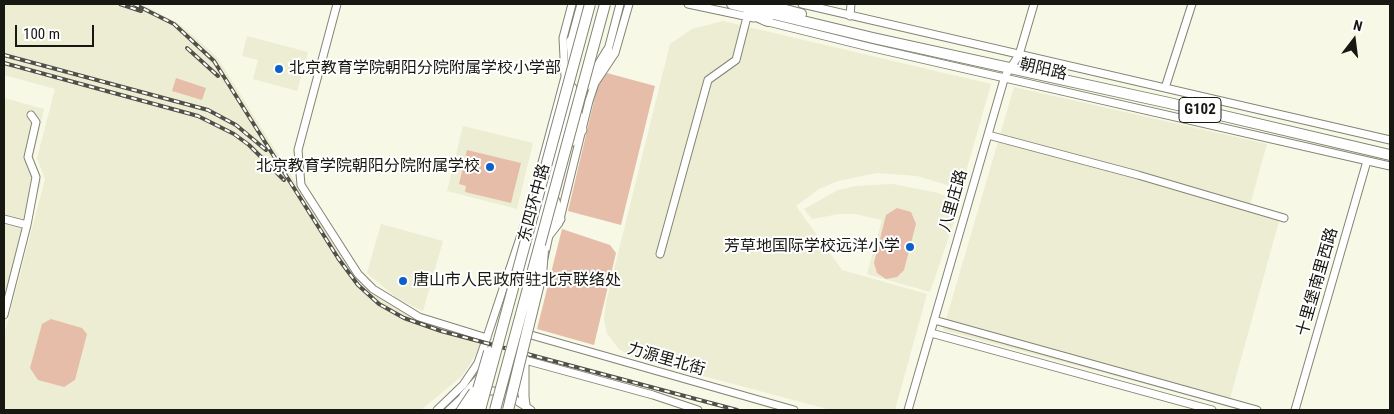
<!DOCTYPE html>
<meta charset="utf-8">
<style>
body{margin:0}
#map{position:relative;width:1394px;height:414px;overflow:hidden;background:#f7f8e6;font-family:"Roboto Condensed",sans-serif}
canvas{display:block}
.frame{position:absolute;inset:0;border:5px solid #181812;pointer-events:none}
.north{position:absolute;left:1329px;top:15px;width:50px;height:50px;-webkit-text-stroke:4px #fff;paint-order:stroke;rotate:15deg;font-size:14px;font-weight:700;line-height:20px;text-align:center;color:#181812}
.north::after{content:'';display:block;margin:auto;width:18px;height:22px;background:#181812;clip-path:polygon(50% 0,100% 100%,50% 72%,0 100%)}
.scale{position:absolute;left:15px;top:25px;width:79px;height:22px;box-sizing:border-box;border:2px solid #181812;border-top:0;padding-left:6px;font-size:15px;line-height:18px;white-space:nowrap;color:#181812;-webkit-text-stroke:4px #fff;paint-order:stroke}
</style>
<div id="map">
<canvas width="1394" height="414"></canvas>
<div class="frame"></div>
<div class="north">N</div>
<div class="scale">100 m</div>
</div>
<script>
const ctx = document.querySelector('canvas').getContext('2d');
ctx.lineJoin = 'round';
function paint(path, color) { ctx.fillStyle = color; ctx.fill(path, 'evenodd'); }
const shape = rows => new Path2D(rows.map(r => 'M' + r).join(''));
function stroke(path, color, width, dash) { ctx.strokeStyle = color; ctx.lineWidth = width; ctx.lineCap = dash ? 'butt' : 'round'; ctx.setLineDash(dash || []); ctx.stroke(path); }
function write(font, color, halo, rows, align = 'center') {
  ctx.font = font + ' "Roboto Condensed","Noto Sans SC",sans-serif'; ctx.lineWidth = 4; ctx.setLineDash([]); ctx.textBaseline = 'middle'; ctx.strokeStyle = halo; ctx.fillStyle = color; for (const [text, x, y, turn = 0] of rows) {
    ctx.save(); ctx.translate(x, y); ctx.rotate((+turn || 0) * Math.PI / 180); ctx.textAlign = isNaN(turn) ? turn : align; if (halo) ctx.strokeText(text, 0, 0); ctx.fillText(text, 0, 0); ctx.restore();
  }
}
paint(shape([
 [4,4,142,4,178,23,196,38,217,57,356,279,369,291,400,310,481,338,479,349,463,375,421,410,4,410,4,335,45,179,37,158,55,89,4,75],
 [723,21,991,84,961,189,917,176,877,173,838,181,819,189,796,206,842,270,927,294,895,410,831,410,632,357,619,349,607,334,604,319,606,302,670,44,692,29],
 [247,36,308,52,297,91,253,79,258,60,242,56],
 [1014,87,1267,144,1250,205,1281,214,1228,406,943,330],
 [4,98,44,109,33,158,41,181,4,328],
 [463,126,533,143,517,209,447,191],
 [893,184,938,193,949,198,956,205,957,213,930,292,867,274,882,220,855,214,839,214,812,219,804,209,838,190,856,186],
 [381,224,443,241,423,311,398,299,367,273]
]), '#ededd4');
paint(shape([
 [607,73,655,86,621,225,568,211,598,84],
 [176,78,206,88,202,100,172,91],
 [467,150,521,163,511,203,465,192,466,186,459,184],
 [897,208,911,212,916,224,904,270,897,277,886,279,877,273,874,263,886,215],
 [562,229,610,245,616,253,594,345,537,329],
 [51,319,82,328,87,334,75,380,64,387,38,380,30,368,42,324]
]), '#e6bda9');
const minor = shape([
 [337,4,298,150,301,185,358,274,373,289,419,317,487,338],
 [688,4,754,18],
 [802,4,1390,140],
 [850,16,851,4],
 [764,21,869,47,1390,166],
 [571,41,581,4],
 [608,50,620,4],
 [1165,88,1192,4],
 [988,135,1138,175,1284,218],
 [4,219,27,225],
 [548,237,559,223,589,101,595,83,615,53,629,4],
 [660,254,708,80,736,60,747,17],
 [4,315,27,225,36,177,28,157,36,122,31,115],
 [934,320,1257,410],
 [931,333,1212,410],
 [531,335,794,410],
 [525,360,653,395,698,410],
 [481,391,494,391,511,397,531,410],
 [525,399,525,357],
 [437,410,463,385,478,363,485,343,529,211,565,77,563,38,572,4],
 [449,410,464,396,469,395],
 [908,410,1005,76,1019,55,1034,4],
 [1295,410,1367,161]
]);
const major = shape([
 [571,41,573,63],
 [586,86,608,50],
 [571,142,582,130,578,115],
 [555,201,560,219],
 [543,258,552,217],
 [523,271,572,88],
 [518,370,525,404],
 [464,396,481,377]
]);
const highway = shape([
 [732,4,873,38,1169,103,1390,155],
 [763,4,801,14],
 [749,13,768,21]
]);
stroke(minor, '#838474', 9);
stroke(major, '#838474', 11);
stroke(highway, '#838474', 12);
stroke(minor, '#fff', 7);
stroke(major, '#fff', 9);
stroke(highway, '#fff', 10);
const rail = shape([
 [120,4,141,11],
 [134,4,174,24,214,61,338,258,358,285,379,304,404,318,441,331,737,410],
 [187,48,218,76],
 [4,55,208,110,236,125,266,150],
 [4,63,198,116,234,134,249,145,284,180]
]);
stroke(rail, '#505047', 4);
stroke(rail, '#fff', 2, [5.5]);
const highwayBridge = shape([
 [462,410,474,392],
 [472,410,489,352],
 [480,410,590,4],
 [495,410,605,4],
 [508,410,541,275,543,250]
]);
stroke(highwayBridge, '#838474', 12, []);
stroke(highwayBridge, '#fff', 10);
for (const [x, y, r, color] of [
 [279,69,5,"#0b60c9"],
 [490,167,5,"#0b60c9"],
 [910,247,5,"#0b60c9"],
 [403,281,5,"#0b60c9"]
]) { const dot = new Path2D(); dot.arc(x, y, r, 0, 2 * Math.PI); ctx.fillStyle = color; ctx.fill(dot); stroke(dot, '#fff', 2); }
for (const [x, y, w] of [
 [1200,110,42]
]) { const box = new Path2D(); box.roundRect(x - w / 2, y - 12.5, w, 25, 4); ctx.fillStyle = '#fff'; ctx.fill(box); stroke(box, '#181812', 1); }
write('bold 15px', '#181812', null, [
 ["G102",1200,110]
]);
write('16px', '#181812', '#fff', [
 ["北京教育学院朝阳分院附属学校小学部",289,69],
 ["北京教育学院朝阳分院附属学校",480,167,"right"],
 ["芳草地国际学校远洋小学",900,247,"right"],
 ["唐山市人民政府驻北京联络处",413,281]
], 'left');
write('16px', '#181812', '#fff', [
 ["朝阳路",1043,70,13],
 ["八里庄路",954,201,-74],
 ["东四环中路",535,203,-75],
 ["十里堡南里西路",1318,282,-74],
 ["力源里北街",666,360,16]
]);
</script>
